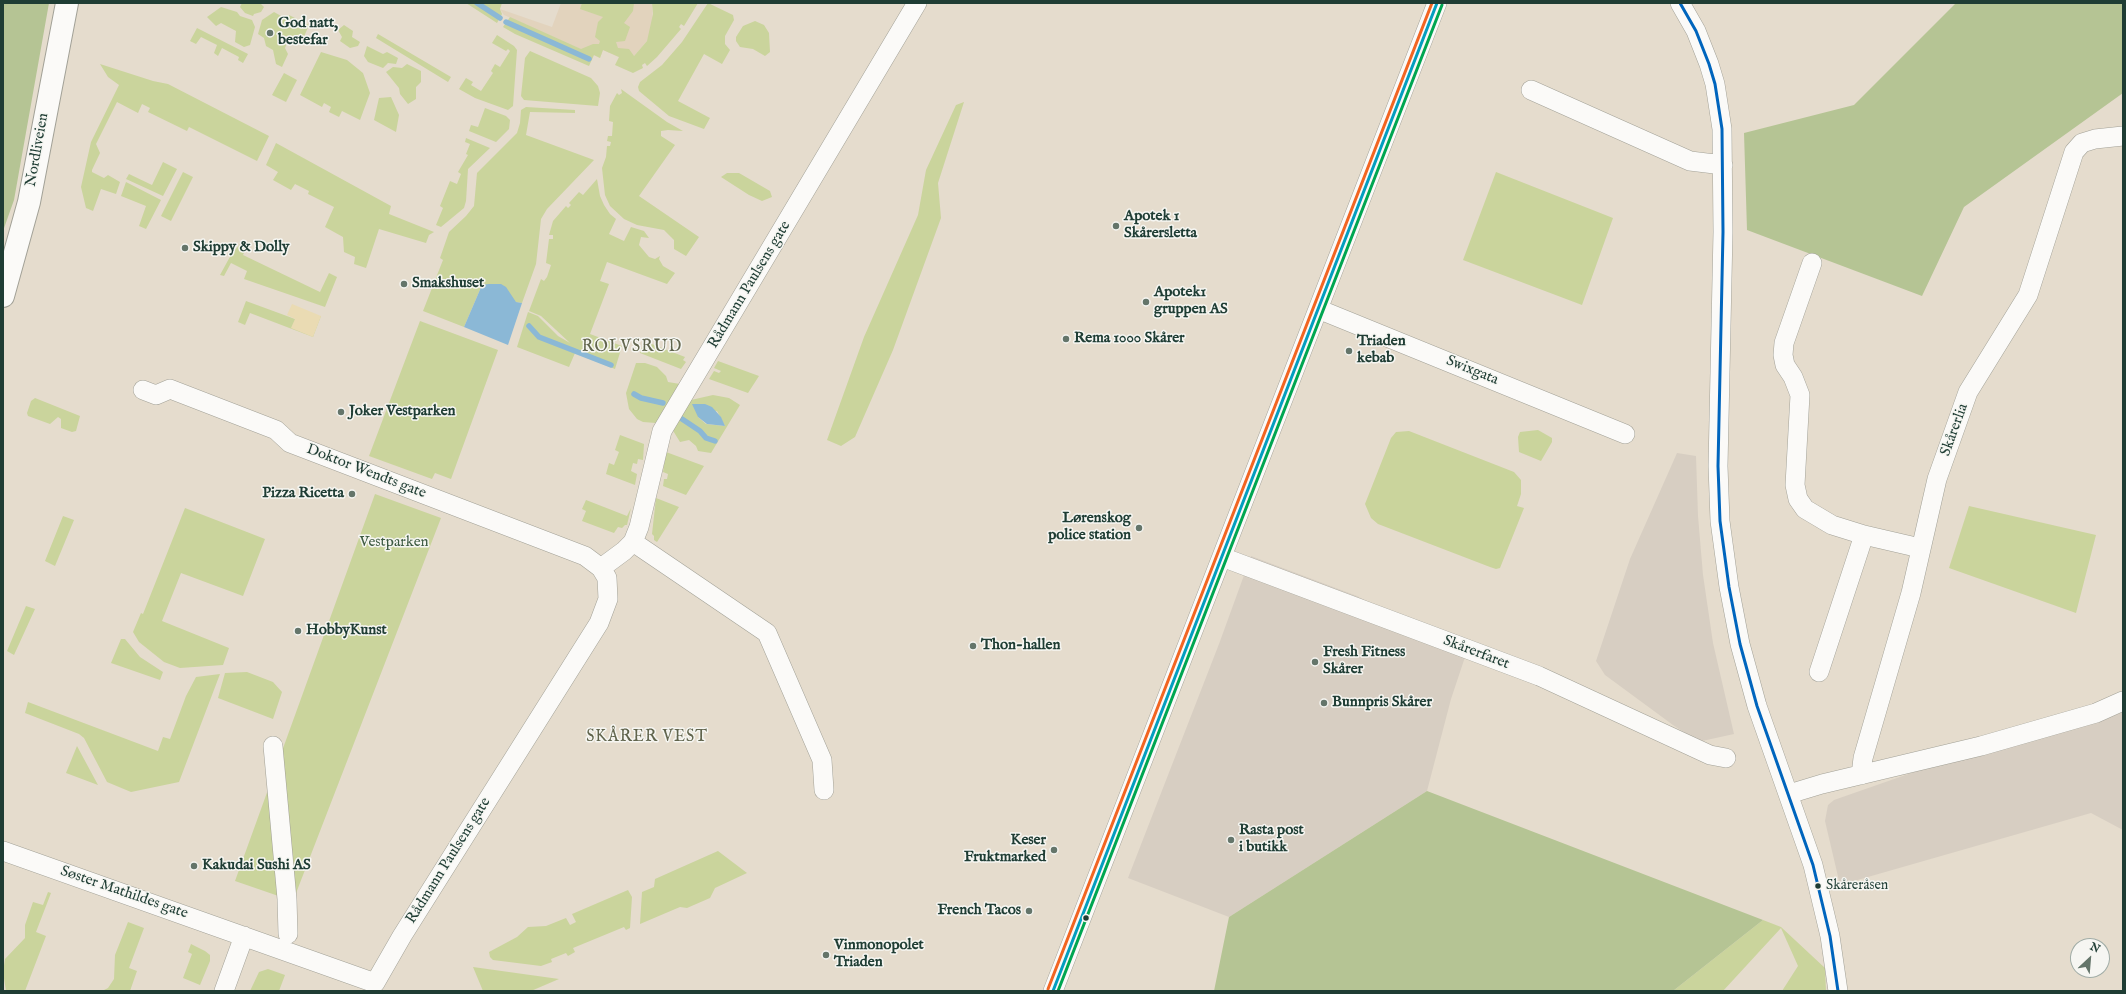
<!DOCTYPE html>
<meta charset="utf-8">
<style>
body{margin:0}
#map{position:relative;width:2126px;height:994px;overflow:hidden;background:#e5dccd;font-family:"IM FELL English",serif}
canvas{display:block}
.frame{position:absolute;inset:0;border:4px solid #1f3d34;pointer-events:none}
.north{position:absolute;left:2070px;top:938px;width:40px;height:40px;box-sizing:border-box;background:#f6f6f2;border:1px solid #a0aca6;border-radius:50%;rotate:26deg;font-size:11px;font-weight:700;line-height:16px;text-align:center;color:#1f3d34}
.north::after{content:'';display:block;margin:auto;width:14px;height:18px;background:#64756a;clip-path:polygon(50% 0,100% 100%,50% 72%,0 100%)}
</style>
<div id="map">
<canvas width="2126" height="994"></canvas>
<div class="frame"></div>
<div class="north">N</div>
</div>
<script>
const ctx = document.querySelector('canvas').getContext('2d');
ctx.lineJoin = 'round';
function paint(path, color) { ctx.fillStyle = color; ctx.fill(path, 'evenodd'); }
const shape = rows => new Path2D(rows.map(r => 'M' + r).join(''));
function stroke(path, color, width, dash) { ctx.strokeStyle = color; ctx.lineWidth = width; ctx.lineCap = dash ? 'butt' : 'round'; ctx.setLineDash(dash || []); ctx.stroke(path); }
function write(font, color, halo, rows, align = 'center') {
  ctx.font = font + ' "IM FELL English",serif'; ctx.lineWidth = 3; ctx.setLineDash([]); ctx.textBaseline = 'middle'; ctx.strokeStyle = halo; ctx.fillStyle = color; for (const [text, x, y, turn = 0] of rows) {
    ctx.save(); ctx.translate(x, y); ctx.rotate((+turn || 0) * Math.PI / 180); ctx.textAlign = isNaN(turn) ? turn : align; if (halo) ctx.strokeText(text, 0, 0); ctx.fillText(text, 0, 0); ctx.restore();
  }
}
paint(shape([
 [561,3,652,3,653,23,647,41,634,56,625,60,603,50,600,58,504,15,500,9,552,27]
]), '#e2d3bd');
paint(shape([
 [1677,453,1696,456,1698,516,1703,575,1713,643,1734,734,1702,741,1688,735,1673,725,1605,675,1596,661,1630,559],
 [1251,556,1357,596,1466,654,1451,699,1427,791,1229,917,1128,878,1219,644],
 [2123,699,2123,830,2091,813,1840,885,1825,821,1828,805,1834,800]
]), '#d7cec2');
paint(shape([
 [242,3,260,3,264,7,261,12,254,14,253,16,245,13,240,7],
 [466,3,502,3,500,9,502,14,497,23],
 [582,3,634,3,633,11,624,23,630,27,625,41,616,42,618,48,629,49,634,56,647,41,653,14,652,3,698,3,684,26,681,24,679,27,681,29,657,57,647,66,645,63,642,65,643,68,633,73,615,65,619,57,603,50,600,58,594,55,589,66,515,34,503,27,510,17,581,49,593,44,599,44,600,41,595,37,598,22,603,17,580,9],
 [708,3,733,15,734,20,725,36,725,44,730,50,722,64,704,54,678,101,710,118,704,129,669,116,639,91,638,87,640,82,662,65,682,42],
 [221,7,237,12,240,16,252,20,255,27,250,45,244,47,235,42,236,31,221,23,216,26,207,17],
 [274,12,283,17,289,15,309,25,303,39,289,38,285,48,288,54,282,67,276,64,273,50,266,46,264,38,258,34,262,20],
 [755,21,764,25,769,33,770,52,765,56,753,49,740,47,736,41,736,37,743,26],
 [344,25,353,31,352,37,360,42,358,46,350,48,340,41,342,37,338,30],
 [197,28,248,54,243,63,238,60,239,57,222,48,218,56,214,53,217,45,201,37,196,44,190,41],
 [378,34,451,77,448,82,376,38],
 [497,35,514,46,517,50,513,106,508,110,475,98,459,89,466,78,473,82,471,85,481,91,493,73,491,71,495,64,500,67,510,51,508,49,506,51,492,43],
 [367,46,383,54,387,52,398,58,396,64,388,63,383,68,368,62,364,56],
 [530,51,591,78,598,86,600,93,598,106,524,100,521,96,525,58],
 [321,52,347,60,363,73,370,93,360,120,342,111,339,117,329,112,331,107,324,103,322,107,300,95],
 [100,64,153,81,168,84,269,136,257,161,189,127,187,131,148,112,150,108,142,104,138,113,117,102,96,144,100,153,92,170,92,172,104,178,108,175,120,182,116,194,101,189,93,211,86,208,81,187,91,142,119,85,108,77],
 [407,64,421,71,421,82,416,87,416,99,408,104,400,94,399,88,386,72,393,67,402,68],
 [284,73,297,80,286,102,272,95],
 [621,89,667,122,683,131,668,130,661,131,661,136,675,145,639,196,699,237,686,256,674,249,674,240,664,230,637,225,624,219,610,206,605,195,602,168,606,157,607,146,610,146,611,142,607,141,608,136,612,136,613,122,609,121,610,106,617,93,619,95,622,93],
 [391,97,399,115,396,132,374,120,379,98],
 [964,102,938,183,941,218,893,350,855,437,841,446,827,440,864,337,918,215,926,170,956,105],
 [526,107,575,110,575,113,530,112,526,135,594,160,547,209,541,219,536,264,522,303,516,302,482,285,464,327,423,311,443,260,440,258,449,232,466,216,474,206,477,173,517,133,520,123,521,110],
 [485,108,506,116,510,120,509,129,496,142,469,131,471,125,478,127],
 [466,138,490,148,468,169,466,201,464,208,441,227,436,225,443,208,440,206,450,181,457,184,461,174,458,172,468,155,466,154,470,144,465,142],
 [276,143,391,206,389,214,434,232,429,235,426,243,379,229,366,268,354,264,355,257,344,252,343,237,325,227,334,207,308,194,309,191,295,184,291,190,273,180,278,172,266,165],
 [163,162,177,169,163,196,126,179,129,174,152,185],
 [183,172,193,177,171,221,161,216],
 [1496,172,1613,218,1582,305,1463,260],
 [727,173,739,173,770,191,772,197,762,201,749,195,721,177],
 [597,179,600,196,604,205,610,214,616,219,609,234,624,241,631,227,644,231,649,238,641,237,639,245,649,257,655,259,660,256,659,259,663,266,675,273,667,284,607,262,600,281,609,284,590,334,622,346,615,369,575,353,569,367,517,347,528,312,538,316,558,336,570,343,541,316,529,311,541,279,544,281,547,277,551,265,546,263,549,239,553,239,553,235,549,235,553,221,566,206,568,208,571,205,569,203,579,192,583,195],
 [126,182,161,200,146,229,139,226,146,206,121,196],
 [242,242,249,242,243,255,320,292,329,273,337,277,325,307,244,279,247,271,231,263,224,276,220,275,232,253],
 [246,301,295,319,321,316,313,337,250,313,245,325,238,322],
 [420,321,498,350,451,479,435,473,432,479,369,456],
 [644,341,685,357,683,360,686,362,681,369,640,353],
 [718,361,759,376,748,393,709,379,714,371,719,373,721,371,714,368],
 [636,363,645,363,657,367,666,376,668,382,680,384,656,423,643,422,637,419,629,409,626,393],
 [713,395,729,398,740,405,711,453,698,451,696,446,689,440,680,442,672,429,691,400],
 [717,411,725,426,706,424,698,417],
 [35,398,80,416,76,431,72,432,61,428,61,419,58,417,50,424,28,416,27,413,31,401],
 [1538,430,1552,438,1552,442,1541,461,1519,452,1518,437,1520,432],
 [1409,431,1514,472,1521,480,1521,494,1517,506,1524,508,1500,568,1496,569,1490,567,1378,524,1371,518,1365,504,1391,438,1396,432],
 [620,435,644,444,643,460,638,459,637,464,633,463,631,471,637,474,635,485,606,474,609,463,614,465,619,452,615,450],
 [666,452,704,466,686,495,663,486,664,479,667,479,668,474,663,472],
 [375,494,441,518,293,901,235,881],
 [656,498,679,507,657,542,654,540,654,536,652,534],
 [586,500,627,516,631,508,627,525,625,525,622,528,618,527,614,533,582,521,586,511,582,509],
 [1969,506,2096,535,2076,613,1949,568],
 [185,508,265,539,243,596,181,573,162,621,229,648,223,665,180,668,164,662,139,642,133,632,141,613,143,614],
 [63,516,74,520,55,566,45,561],
 [26,606,35,609,14,655,7,651],
 [121,639,125,639,140,657,163,672,160,680,111,663],
 [247,672,273,682,282,692,273,719,218,698,225,673],
 [220,674,179,782,131,792,107,782,84,738,79,734,25,713,28,702,158,751,163,737,170,739,186,696,196,677],
 [77,746,98,785,66,773],
 [718,851,747,873,715,888,710,898,687,908,680,907,640,924,642,892,654,887,655,879],
 [628,890,632,897,630,928,626,930,624,927,573,948,575,952,568,956,566,953,551,959,552,962,541,966,493,960,490,957,489,952,517,937,528,927,546,926,566,918,570,925,576,922,572,914],
 [48,892,51,893,36,932,46,936,25,991,6,991,3,972,5,959,25,938,25,925,33,902,43,905],
 [1763,920,1781,927,1825,968,1826,991,1782,991,1798,966,1781,928,1723,991,1673,991],
 [128,922,144,928,129,968,137,971,130,991,102,991,108,988,114,979,115,955],
 [191,944,205,951,210,955,210,961,200,985,183,978,192,954,188,952],
 [473,967,559,979,531,991,483,991],
 [268,969,285,975,279,991,250,991,259,972]
]), '#cad49c');
paint(shape([
 [3,3,49,3,14,200,3,231],
 [1956,3,2123,3,2123,93,1964,207,1922,296,1747,230,1744,133,1854,105],
 [1427,791,1763,920,1673,991,1214,991,1229,917]
]), '#b5c494');
paint(shape([
 [292,304,321,316,313,337,291,328,295,319,287,315]
]), '#eadbb3');
paint(shape([
 [489,284,501,284,506,287,516,302,522,303,508,345,464,327,482,285],
 [692,404,705,404,712,407,721,417,725,426,707,424,698,417]
]), '#8bb8d6');
stroke(shape([
 [477,3,500,18],
 [506,22,589,59],
 [529,326,539,337,611,365],
 [634,394,641,398,663,403],
 [682,419,700,431,706,438,715,441]
]), '#8bb8d6', 5.5);
const minor = shape([
 [1680,3,1696,31,1709,64,1715,84,1722,129,1723,232,1718,466,1720,521,1729,587,1740,644,1757,706,1813,865,1830,936,1838,991],
 [1531,90,1690,161,1723,165],
 [1812,263,1784,343,1783,355,1785,365,1793,377,1800,395,1795,485,1798,499,1805,509,1832,525,1864,535,1920,548],
 [1318,309,1625,434],
 [633,542,767,633,822,760,824,790],
 [1222,557,1539,676,1710,755,1726,758],
 [601,568,624,551,633,542,639,527,662,431,917,3],
 [1819,672,1864,535],
 [273,746,287,899,288,934],
 [1861,775,1863,758,1911,593,1937,479,1968,392,2028,295,2074,152,2082,143,2095,139,2123,136],
 [1789,794,1822,784,1981,746,2096,713,2123,701],
 [3,851,375,983,402,936,599,623,608,599,607,578,601,568,585,556,290,443,276,430,170,389,156,395,143,390],
 [224,991,244,936],
 [1053,991,1437,3]
]);
const major = shape([
 [3,296,29,202,67,3]
]);
stroke(minor, '#a2a197', 20);
stroke(major, '#a2a197', 24);
stroke(minor, '#fbfaf8', 19);
stroke(major, '#fbfaf8', 22);
stroke(shape([
 [1053,991,1437,3]
]), '#039ebf', 3);
stroke(shape([
 [1058,991,1442,5]
]), '#00a651', 3);
stroke(shape([
 [1048,989,1432,3]
]), '#f26522', 3);
stroke(shape([
 [1680,3,1696,31,1709,64,1715,84,1722,129,1723,232,1718,466,1720,521,1729,587,1740,644,1757,706,1813,865,1830,936,1838,991]
]), '#0065bd', 3);
for (const [x, y, r, color] of [
 [270,33,4,"#64756a"],
 [1116,226,4,"#64756a"],
 [185,248,4,"#64756a"],
 [404,284,4,"#64756a"],
 [1146,302,4,"#64756a"],
 [1066,339,4,"#64756a"],
 [1349,351,4,"#64756a"],
 [341,412,4,"#64756a"],
 [352,494,4,"#64756a"],
 [1139,528,4,"#64756a"],
 [298,631,4,"#64756a"],
 [973,646,4,"#64756a"],
 [1315,662,4,"#64756a"],
 [1324,703,4,"#64756a"],
 [1231,840,4,"#64756a"],
 [1054,850,4,"#64756a"],
 [194,866,4,"#64756a"],
 [1818,886,3.5,"#1f3d34"],
 [1029,911,4,"#64756a"],
 [1086,918,3.5,"#1f3d34"],
 [826,955,4,"#64756a"]
]) { const dot = new Path2D(); dot.arc(x, y, r, 0, 2 * Math.PI); ctx.fillStyle = color; ctx.fill(dot); stroke(dot, '#f6f6f2', 1.5); }
write('14px', '#1f3d34', '#f6f6f2', [
 ["Skåreråsen",1826,886]
], 'left');
write('bold 15px', '#1f3d34', '#f6f6f2', [
 ["God natt,",278,24],
 ["bestefar",278,41],
 ["Apotek 1",1124,217],
 ["Skårersletta",1124,234],
 ["Skippy & Dolly",193,248],
 ["Smakshuset",412,284],
 ["Apotek1",1154,293],
 ["gruppen AS",1154,310],
 ["Rema 1000 Skårer",1074,339],
 ["Triaden",1357,342],
 ["kebab",1357,359],
 ["Joker Vestparken",349,412],
 ["Pizza Ricetta",344,494,"right"],
 ["Lørenskog",1131,519,"right"],
 ["police station",1131,536,"right"],
 ["HobbyKunst",306,631],
 ["Thon-hallen",981,646],
 ["Fresh Fitness",1323,653],
 ["Skårer",1323,670],
 ["Bunnpris Skårer",1332,703],
 ["Rasta post",1239,831],
 ["i butikk",1239,848],
 ["Keser",1046,841,"right"],
 ["Fruktmarked",1046,858,"right"],
 ["Kakudai Sushi AS",202,866],
 ["French Tacos",1021,911,"right"],
 ["Vinmonopolet",834,946],
 ["Triaden",834,963]
], 'left');
write('15px', '#1f3d34', '#f6f6f2', [
 ["Nordliveien",38,150,-80],
 ["Rådmann Paulsens gate",750,285,-59],
 ["Swixgata",1472,371,22],
 ["Skårerlia",1955,430,-70],
 ["Doktor Wendts gate",366,472,21],
 ["Skårerfaret",1476,653,21],
 ["Rådmann Paulsens gate",449,861,-58],
 ["Søster Mathildes gate",124,893,19]
]);
write('15px', '#3d5a41', '#f6f6f2', [
 ["Vestparken",394,543]
]);
ctx.letterSpacing = '1px';
write('16px', '#60644c', '#f6f6f2', [
 ["ROLVSRUD",632,348],
 ["SKÅRER VEST",647,738]
]);
ctx.letterSpacing = '0px';
</script>
